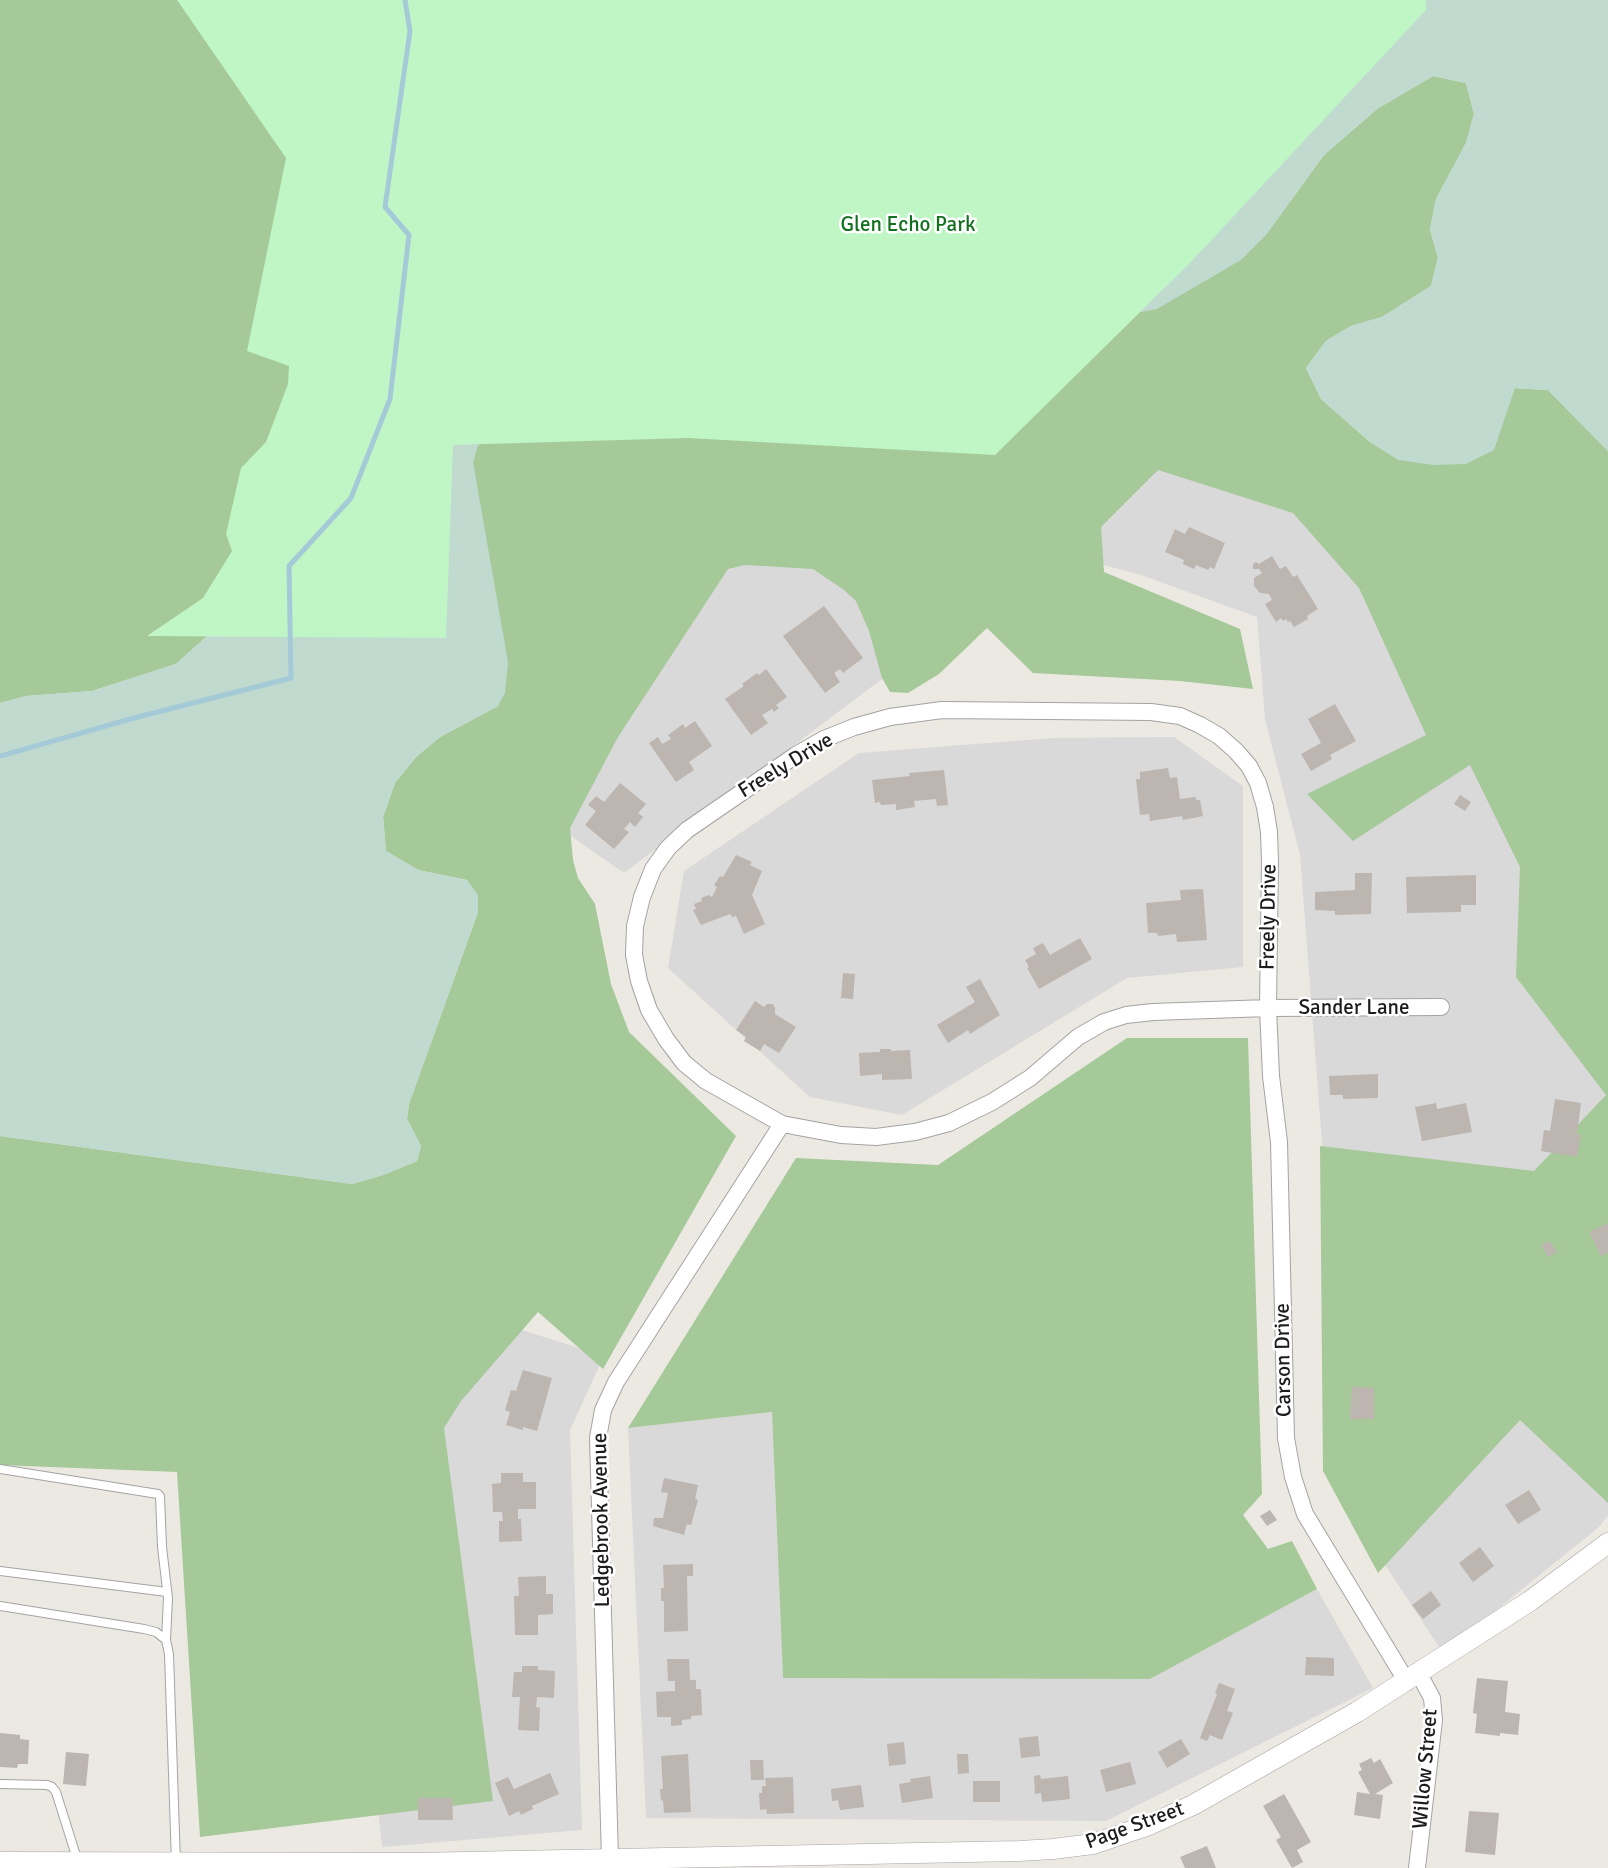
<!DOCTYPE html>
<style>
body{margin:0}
canvas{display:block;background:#ece9e2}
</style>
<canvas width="1608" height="1868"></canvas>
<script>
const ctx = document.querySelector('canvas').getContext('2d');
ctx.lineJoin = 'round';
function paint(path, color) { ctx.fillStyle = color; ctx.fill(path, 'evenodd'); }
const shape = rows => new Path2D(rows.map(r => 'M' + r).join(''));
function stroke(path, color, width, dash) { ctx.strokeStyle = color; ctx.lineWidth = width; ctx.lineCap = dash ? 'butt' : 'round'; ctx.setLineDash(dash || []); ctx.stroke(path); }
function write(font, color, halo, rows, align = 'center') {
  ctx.font = font + ' Signika,sans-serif'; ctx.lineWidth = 5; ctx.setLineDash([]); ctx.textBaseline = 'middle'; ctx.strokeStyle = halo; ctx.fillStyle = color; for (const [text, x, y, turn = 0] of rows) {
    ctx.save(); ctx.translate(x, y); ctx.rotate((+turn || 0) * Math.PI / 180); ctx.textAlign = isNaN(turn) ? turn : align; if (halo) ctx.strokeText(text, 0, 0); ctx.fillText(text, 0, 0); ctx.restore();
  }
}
paint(shape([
 [1126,446,1370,524,1608,1004,1608,1515,1599,1527,1443,1653,1368,1539,1325,1182,1300,855,1265,719,1257,617,1141,575,1085,560],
 [763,517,918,652,624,873,546,819],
 [1174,737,1243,786,1243,967,1127,978,902,1115,810,1097,668,968,684,871,859,753,1053,738],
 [456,1309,604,1356,570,1430,582,1830,382,1847,374,1771],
 [772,1412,783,1677,1150,1679,1317,1589,1373,1688,1106,1821,646,1818,628,1428]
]), '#dad9d9');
paint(shape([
 [0,0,252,0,315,93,318,391,218,626,176,664,92,691,26,696,0,703],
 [1433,76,1466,83,1474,114,1466,143,1436,199,1430,230,1438,258,1431,286,1382,317,1351,326,1326,341,1306,368,1321,399,1370,442,1399,460,1514,388,1548,390,1608,451,1608,1503,1520,1420,1378,1573,1323,1471,1320,1146,1534,1171,1606,1095,1516,977,1520,867,1470,765,1353,841,1307,794,1426,735,1359,588,1293,513,1158,470,1101,527,1104,572,1240,629,1253,689,1180,681,1033,673,987,628,939,674,908,693,890,692,882,678,869,631,856,601,844,590,813,569,745,565,728,569,618,737,570,828,573,860,578,878,595,904,611,984,629,1032,736,1136,603,1369,538,1312,461,1401,444,1428,493,1801,200,1837,177,1472,0,1465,0,1136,352,1184,383,1175,417,1161,421,1146,407,1119,409,1104,478,912,467,880,418,870,386,851,383,817,395,783,416,757,440,737,498,706,473,462,477,447,504,409,1265,236,1324,155,1377,109],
 [1127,1038,1248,1038,1262,1494,1243,1515,1268,1549,1292,1541,1317,1589,1150,1679,783,1678,772,1412,628,1428,796,1158,938,1165]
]), '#a5c999');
paint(shape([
 [1364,0,1608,0,1608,451,1548,390,1515,388,1494,450,1466,464,1433,465,1399,460,1370,442,1321,399,1306,368,1326,341,1351,326,1382,317,1431,286,1438,258,1430,230,1436,199,1466,143,1474,114,1466,83,1433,76,1377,109,1324,155,1265,236,1241,260,1157,309,1125,315],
 [504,409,477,447,473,462,508,662,505,693,498,706,440,737,416,757,395,783,383,817,386,851,418,870,467,880,478,895,478,912,409,1104,407,1119,421,1146,417,1161,383,1175,352,1184,0,1136,0,703,26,696,92,691,176,664,218,626,282,530]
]), '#c0dacf');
paint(shape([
 [177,0,1426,0,1426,10,1191,262,995,455,688,438,453,445,446,638,147,636,203,598,232,551,226,534,241,468,266,442,288,384,289,366,247,351,286,158]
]), '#c0f5c6');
stroke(shape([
 [0,756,134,718,291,678,289,566,351,498,390,399,409,235,385,207,410,31,405,0]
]), '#a4cad8', 5);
paint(shape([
 [1189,527,1225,543,1214,569,1210,567,1208,570,1196,565,1194,569,1183,564,1184,560,1165,552,1175,529,1185,534],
 [1272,556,1280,569,1286,566,1293,577,1297,575,1318,609,1307,616,1308,619,1294,627,1290,621,1288,622,1286,619,1283,621,1281,618,1276,622,1265,604,1272,600,1269,594,1260,593,1254,586,1254,578,1262,573,1259,569,1253,569,1253,564,1256,562,1259,564],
 [824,606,863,658,843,673,840,669,834,673,840,682,825,693,783,636],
 [766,669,787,697,776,705,779,708,774,712,772,709,762,715,768,723,751,735,725,699,744,686,742,684,757,673,759,675],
 [1335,704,1356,741,1330,755,1332,759,1311,771,1301,754,1321,743,1308,719],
 [695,721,712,746,689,762,694,770,676,782,649,743,658,737,662,744,671,739,668,735,683,724,685,728],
 [1168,768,1170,778,1177,777,1180,799,1196,797,1196,800,1200,800,1203,816,1183,820,1182,816,1150,821,1149,814,1140,815,1136,779,1140,779,1140,772],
 [944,770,948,805,937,806,936,799,914,801,915,807,896,810,896,804,881,805,880,802,875,803,872,780,910,776,909,773],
 [620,783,646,804,638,813,643,817,635,827,630,822,624,829,629,832,614,849,585,825,596,811,588,805,596,796,604,802],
 [1460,795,1471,802,1465,811,1454,804],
 [736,855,752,862,750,865,762,871,752,895,765,924,744,934,736,916,732,917,730,914,701,925,693,910,696,909,694,904,702,901,701,898,709,895,712,897,717,887,714,885,720,876,723,877],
 [1355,873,1372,873,1371,914,1335,915,1335,911,1315,910,1315,892,1355,890],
 [1476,875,1476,905,1461,905,1461,912,1407,913,1406,877],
 [1203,889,1207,940,1177,942,1176,934,1158,936,1157,933,1148,933,1146,903,1181,900,1180,890],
 [1080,938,1092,959,1039,989,1027,968,1029,967,1025,960,1036,954,1033,948,1043,943,1050,955],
 [843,973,855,974,853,999,841,998],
 [980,979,1000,1015,970,1034,968,1030,948,1043,937,1025,975,1002,966,987],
 [755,1001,764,1007,767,1004,773,1004,775,1008,775,1014,796,1027,779,1053,764,1044,760,1051,744,1041,746,1037,736,1030],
 [880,1049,891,1049,891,1051,910,1050,912,1079,882,1080,882,1074,860,1076,859,1053,880,1052],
 [1378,1074,1378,1098,1343,1099,1343,1095,1330,1095,1329,1076],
 [1555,1099,1581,1103,1577,1134,1581,1135,1577,1157,1541,1151,1544,1130,1550,1131],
 [1436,1103,1437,1109,1466,1103,1472,1132,1422,1141,1415,1107],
 [1608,1223,1608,1253,1601,1256,1589,1232],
 [1549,1241,1557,1252,1548,1257,1541,1245],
 [523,1370,552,1378,537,1431,523,1427,523,1430,506,1425,510,1412,505,1410,511,1390,516,1391],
 [1352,1387,1374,1388,1374,1419,1350,1419],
 [501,1473,523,1473,523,1482,536,1482,536,1509,518,1509,518,1519,521,1519,522,1541,499,1542,499,1521,503,1521,502,1512,493,1512,492,1484,501,1483],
 [664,1478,698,1485,695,1499,698,1500,691,1525,687,1524,684,1535,653,1526,654,1518,663,1518,668,1493,661,1492],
 [1529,1490,1541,1510,1518,1524,1505,1505],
 [1270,1510,1277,1520,1267,1526,1260,1516],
 [1480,1547,1494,1566,1473,1582,1459,1563],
 [693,1564,693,1576,687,1576,688,1631,664,1632,664,1601,661,1601,661,1588,664,1588,663,1565],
 [546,1576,546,1594,553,1594,553,1614,538,1615,538,1635,515,1635,514,1596,519,1596,518,1577],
 [1431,1591,1441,1605,1423,1619,1412,1605],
 [1306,1657,1334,1658,1334,1676,1305,1675],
 [667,1659,689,1659,690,1680,696,1680,696,1689,701,1689,702,1715,691,1716,691,1719,682,1720,682,1725,671,1726,671,1717,657,1717,656,1692,675,1691,675,1681,668,1681],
 [522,1666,538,1666,538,1670,555,1671,554,1698,537,1697,536,1707,540,1708,539,1731,518,1730,520,1697,512,1697,514,1672,522,1672],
 [1477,1678,1508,1681,1505,1712,1520,1714,1518,1735,1500,1733,1500,1736,1475,1733,1477,1714,1473,1713],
 [1219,1683,1235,1689,1227,1711,1233,1713,1222,1740,1210,1735,1207,1741,1200,1738,1217,1694,1215,1693],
 [0,1733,20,1735,20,1739,29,1740,28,1764,18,1764,17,1768,0,1767],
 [1038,1736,1040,1756,1021,1758,1019,1738],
 [1181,1739,1190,1754,1167,1768,1158,1752],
 [904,1742,906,1764,889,1766,887,1744],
 [66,1752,89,1754,86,1786,63,1784],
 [688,1754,691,1812,664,1813,663,1800,661,1801,660,1789,663,1789,661,1756],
 [957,1754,968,1754,969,1773,958,1774],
 [1371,1758,1374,1763,1380,1759,1393,1783,1375,1794,1383,1795,1380,1819,1354,1815,1357,1792,1370,1794,1358,1772,1362,1770,1359,1764],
 [750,1760,763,1760,764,1780,751,1780],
 [1130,1762,1136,1784,1106,1792,1100,1770],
 [550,1773,559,1794,532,1806,533,1809,521,1815,519,1811,509,1816,495,1783,508,1777,514,1789],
 [1040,1775,1041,1779,1068,1776,1070,1799,1042,1802,1041,1793,1035,1794,1034,1776],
 [930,1776,933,1798,902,1803,899,1784,911,1782,910,1779],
 [793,1777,794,1813,767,1814,766,1809,760,1810,759,1793,762,1793,762,1786,766,1786,765,1778],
 [973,1781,1000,1781,1000,1802,973,1802],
 [861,1785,864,1807,840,1810,838,1800,832,1801,831,1789],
 [1284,1794,1311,1842,1297,1850,1303,1862,1292,1868,1276,1840,1281,1837,1263,1806],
 [418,1798,452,1798,453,1820,418,1820],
 [1469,1811,1499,1813,1495,1855,1465,1852],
 [1207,1846,1216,1868,1185,1868,1180,1857]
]), '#bdb5af');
const service = shape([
 [0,1469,158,1494,160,1496,162,1547,168,1598,166,1640],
 [0,1571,167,1592],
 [0,1606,144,1629,156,1632,166,1640,169,1654,176,1863],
 [0,1784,47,1785,52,1787,56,1792,78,1862]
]);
const minor = shape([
 [1407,1682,1305,1514,1293,1477,1286,1438,1279,1142,1271,1076,1268,1008,1270,861,1269,832,1265,807,1258,783,1249,766,1236,751,1219,736,1200,725,1180,716,1151,712,942,710,890,717,854,727,824,739,796,755,687,830,668,848,653,869,642,897,635,926,634,955,639,981,649,1010,666,1039,684,1063,706,1081,782,1124,841,1135,876,1137,915,1132,949,1123,992,1102,1030,1078,1078,1037,1104,1022,1126,1015,1153,1012,1268,1008,1441,1007],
 [610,1859,598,1438,603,1410,616,1382,782,1124],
 [1417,1868,1434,1720,1432,1698,1419,1674]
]);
const tertiary = shape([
 [0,1862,414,1863,1019,1851,1053,1849,1093,1844,1149,1825,1193,1805,1357,1712,1530,1601,1608,1543]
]);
stroke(service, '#a3a3a3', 10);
stroke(minor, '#a3a3a3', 18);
stroke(tertiary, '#a3a3a3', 21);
stroke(service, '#fff', 8);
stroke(minor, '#fff', 16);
stroke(tertiary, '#fff', 20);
write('21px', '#12711e', '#fff', [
 ["Glen Echo Park",908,225]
]);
write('21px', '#1c1c1c', '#fff', [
 ["Freely Drive",786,766,-31],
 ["Freely Drive",1269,917,-89],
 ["Sander Lane",1354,1008],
 ["Carson Drive",1284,1360,-91],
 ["Ledgebrook Avenue",602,1520,-91],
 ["Willow Street",1426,1769,-85],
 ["Page Street",1135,1826,-20]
]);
</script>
